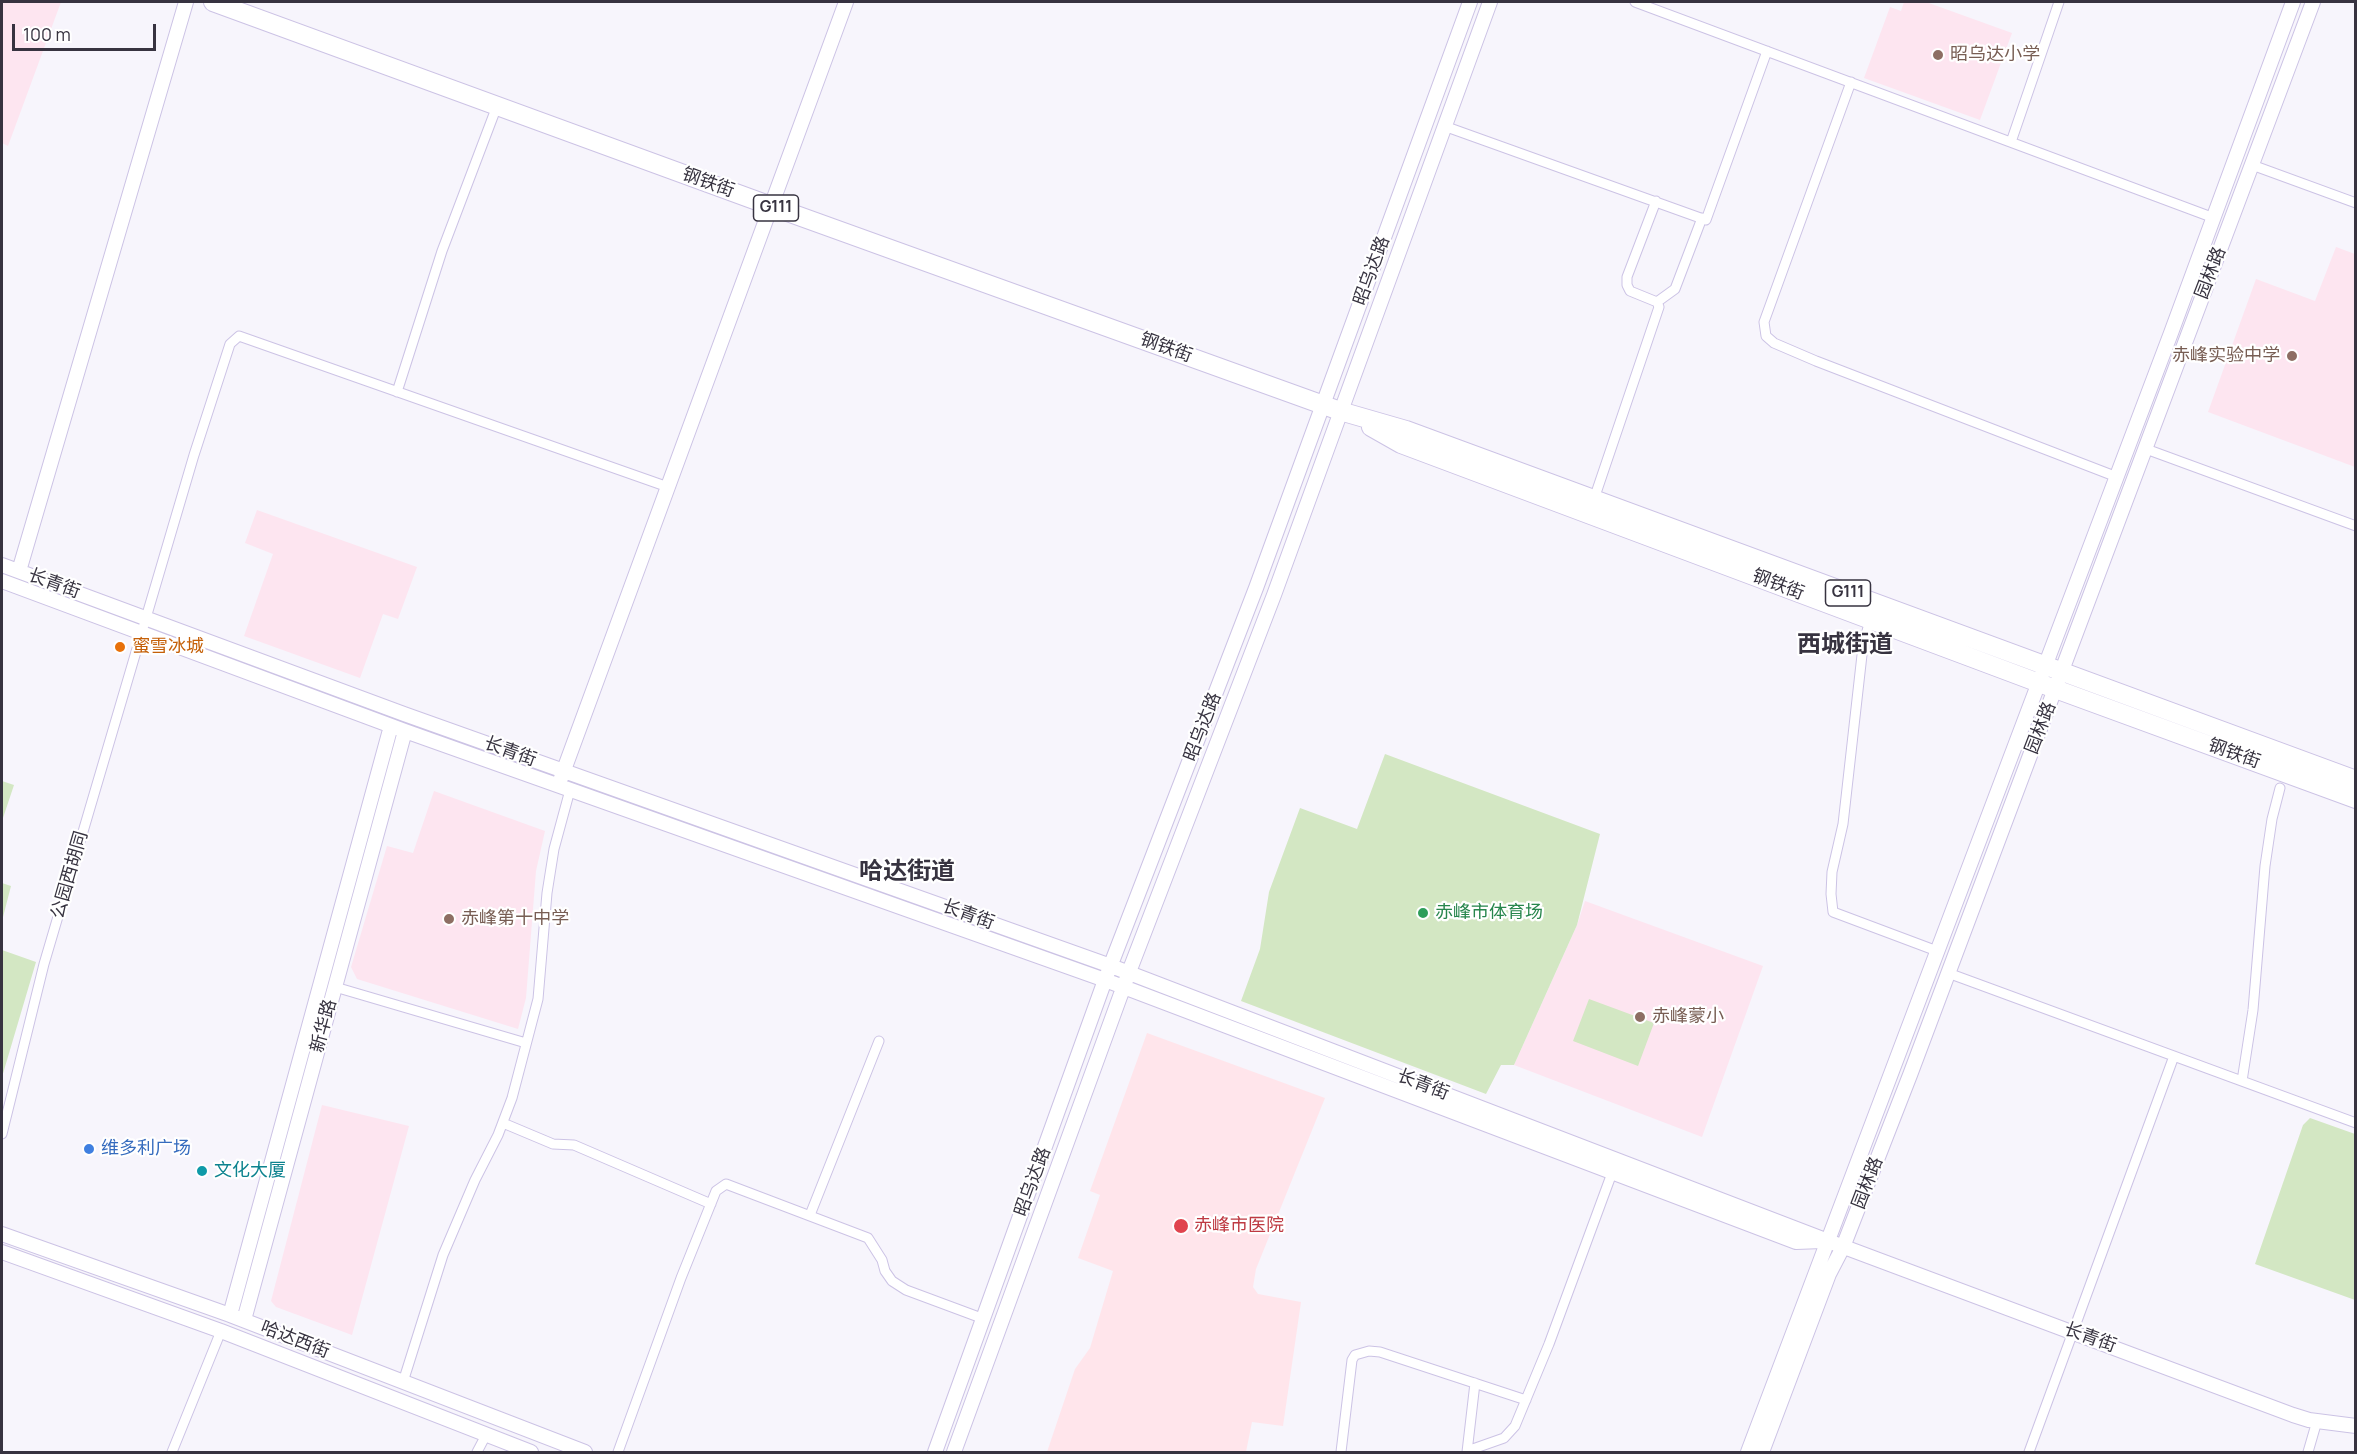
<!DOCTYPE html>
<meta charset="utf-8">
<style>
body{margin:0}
#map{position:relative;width:2357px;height:1454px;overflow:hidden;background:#f7f5fc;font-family:Manrope,sans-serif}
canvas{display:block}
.frame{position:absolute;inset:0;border:3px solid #373340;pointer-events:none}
.scale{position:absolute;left:12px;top:24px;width:144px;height:27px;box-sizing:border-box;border:3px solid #373340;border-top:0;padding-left:8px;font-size:18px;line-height:21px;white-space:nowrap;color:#373340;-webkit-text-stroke:4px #fff;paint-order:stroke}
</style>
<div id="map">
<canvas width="2357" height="1454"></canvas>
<div class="frame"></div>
<div class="scale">100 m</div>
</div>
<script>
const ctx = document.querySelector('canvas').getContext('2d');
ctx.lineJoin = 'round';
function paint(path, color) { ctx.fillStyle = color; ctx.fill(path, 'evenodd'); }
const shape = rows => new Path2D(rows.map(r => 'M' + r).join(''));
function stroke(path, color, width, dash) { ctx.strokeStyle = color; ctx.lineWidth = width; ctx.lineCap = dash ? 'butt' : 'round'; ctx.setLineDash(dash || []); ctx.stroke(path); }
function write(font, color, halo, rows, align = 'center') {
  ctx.font = font + ' Manrope,"Noto Sans SC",sans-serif'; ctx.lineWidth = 4.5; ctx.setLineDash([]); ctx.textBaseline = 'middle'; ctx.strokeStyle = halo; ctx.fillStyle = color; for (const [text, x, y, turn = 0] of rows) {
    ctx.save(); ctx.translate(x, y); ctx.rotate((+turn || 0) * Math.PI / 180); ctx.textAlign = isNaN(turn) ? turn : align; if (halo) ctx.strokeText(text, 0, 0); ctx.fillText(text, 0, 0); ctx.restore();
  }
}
paint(shape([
 [2,2,61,2,8,146,2,143],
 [1904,2,1926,2,2012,33,1980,120,1864,78,1890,7,1901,11],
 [2336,247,2355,254,2355,467,2208,412,2256,279,2315,301],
 [257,510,417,567,398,619,383,614,360,678,244,636,273,554,245,543],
 [434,791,545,831,536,871,526,998,518,1029,357,979,351,967,387,846,413,853],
 [1585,901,1763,966,1702,1137,1514,1065,1577,925],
 [322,1105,409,1126,352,1335,276,1307,271,1301]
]), '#fde5f0');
paint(shape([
 [1147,1033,1325,1098,1256,1269,1253,1287,1258,1294,1301,1302,1283,1426,1252,1422,1246,1452,1047,1452,1075,1369,1090,1348,1113,1271,1078,1258,1100,1195,1090,1191]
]), '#ffe5eb');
paint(shape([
 [1385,754,1600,834,1577,925,1514,1065,1501,1065,1486,1094,1241,1001,1260,949,1269,892,1300,808,1357,829],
 [2,781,14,785,2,821],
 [2,883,11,886,2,921],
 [2,950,36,962,2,1077],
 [1589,999,1654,1023,1638,1066,1573,1041],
 [2310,1118,2355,1134,2355,1300,2255,1264,2303,1125]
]), '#d3e7c3');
const street = shape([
 [1635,2,2214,218],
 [1851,82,1764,322,1766,336,1774,343,1816,361,2117,477],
 [1444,126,1706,220,1767,51],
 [2011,142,2059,2],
 [2252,165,2356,203],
 [1657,302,1675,289,1702,218],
 [397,392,442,251,497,106],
 [2146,449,2356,526],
 [1594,499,1659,307,1657,302,1630,291,1627,285,1627,277,1656,201],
 [1870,620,1863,646,1843,824,1832,872,1831,894,1833,912,1937,951],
 [1948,973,2356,1123],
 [335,987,526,1043],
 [2242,1081,2253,1010,2265,866,2272,819,2280,788],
 [503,1123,553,1144,574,1145,711,1204],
 [2,1134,44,964,194,455,230,344,239,336,668,487],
 [810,1215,879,1041],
 [403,1382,443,1255,475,1180,498,1135,512,1098,538,999,547,893,554,849,570,790],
 [172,1452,221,1331],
 [477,1452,486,1435],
 [618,1452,681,1278,716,1191,726,1184,868,1238,882,1260,885,1271,892,1281,906,1290,984,1319],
 [1341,1452,1352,1360,1355,1355,1369,1351,1380,1352,1526,1400],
 [1467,1452,1475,1383],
 [1468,1452,1470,1450,1504,1438,1515,1426,1549,1344,1612,1173],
 [2029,1452,2174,1056],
 [2308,1452,2317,1421]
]);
const secondary = shape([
 [2,565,404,714,1111,966,1828,1241,2293,1415,2309,1420,2356,1426],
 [19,571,186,2],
 [2,581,405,731,1105,980,1796,1242,1822,1241],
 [561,778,846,2],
 [2,1234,230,1315,585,1452],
 [2,1252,221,1331,531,1452],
 [230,1315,391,726],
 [244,1320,405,731],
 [935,1452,1105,980,1256,588,1470,2],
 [954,1452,1129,972,1274,595,1490,2],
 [1748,1452,2171,333,2293,2],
 [1762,1452,1829,1274,1843,1247,1910,1075,2313,2]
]);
const highway = shape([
 [213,2,771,206,1340,411,1406,430,2356,780],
 [1371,427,1401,444,2039,683,2356,799]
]);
stroke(street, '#ccc3e5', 11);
stroke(secondary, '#ccc3e5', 16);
stroke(highway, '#ccc3e5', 20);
stroke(street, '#fff', 9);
stroke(secondary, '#fff', 14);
stroke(highway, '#fff', 18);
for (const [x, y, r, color] of [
 [1938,55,6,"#8d6e63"],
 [2292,356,6,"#8d6e63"],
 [120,647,6,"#e8710a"],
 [1423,913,6,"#2e9e5b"],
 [449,919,6,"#8d6e63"],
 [1640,1017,6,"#8d6e63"],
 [89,1149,6,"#3f7fe0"],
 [202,1171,6,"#0f9aa8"],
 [1181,1226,8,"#e0444e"]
]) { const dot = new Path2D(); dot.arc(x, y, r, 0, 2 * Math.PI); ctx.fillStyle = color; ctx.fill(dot); stroke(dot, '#fff', 2); }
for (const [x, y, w] of [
 [776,208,45],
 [1848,593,45]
]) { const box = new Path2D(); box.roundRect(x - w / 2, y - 13, w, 26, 4.5); ctx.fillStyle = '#fff'; ctx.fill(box); stroke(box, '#373340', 1.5); }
write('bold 16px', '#373340', null, [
 ["G111",776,208],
 ["G111",1848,593]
]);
write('18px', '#785e54', '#fff', [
 ["昭乌达小学",1950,55],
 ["赤峰实验中学",2280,356,"right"],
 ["赤峰第十中学",461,919],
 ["赤峰蒙小",1652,1017]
], 'left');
write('18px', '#373340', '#fff', [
 ["钢铁街",708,183,20],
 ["昭乌达路",1372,271,-70],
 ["园林路",2211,273,-69],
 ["钢铁街",1166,348,20],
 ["长青街",54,584,20],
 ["钢铁街",1778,585,21],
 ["昭乌达路",1203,727,-69],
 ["园林路",2041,728,-69],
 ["长青街",510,752,20],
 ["钢铁街",2234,754,20],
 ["公园西胡同",70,875,-74],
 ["长青街",968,915,20],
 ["新华路",324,1026,-75],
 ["长青街",1423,1085,21],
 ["昭乌达路",1033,1182,-70],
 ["园林路",1868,1183,-69],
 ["长青街",2090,1338,20],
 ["哈达西街",295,1340,21]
]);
write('18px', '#c56008', '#fff', [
 ["蜜雪冰城",132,647]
], 'left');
write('18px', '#27864d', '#fff', [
 ["赤峰市体育场",1435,913]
], 'left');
write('18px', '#366cbe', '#fff', [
 ["维多利广场",101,1149]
], 'left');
write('18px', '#0d838f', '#fff', [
 ["文化大厦",214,1171]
], 'left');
write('18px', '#be3a42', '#fff', [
 ["赤峰市医院",1194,1226]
], 'left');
write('bold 24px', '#373340', '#fff', [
 ["西城街道",1845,645],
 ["哈达街道",907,872]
]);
</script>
